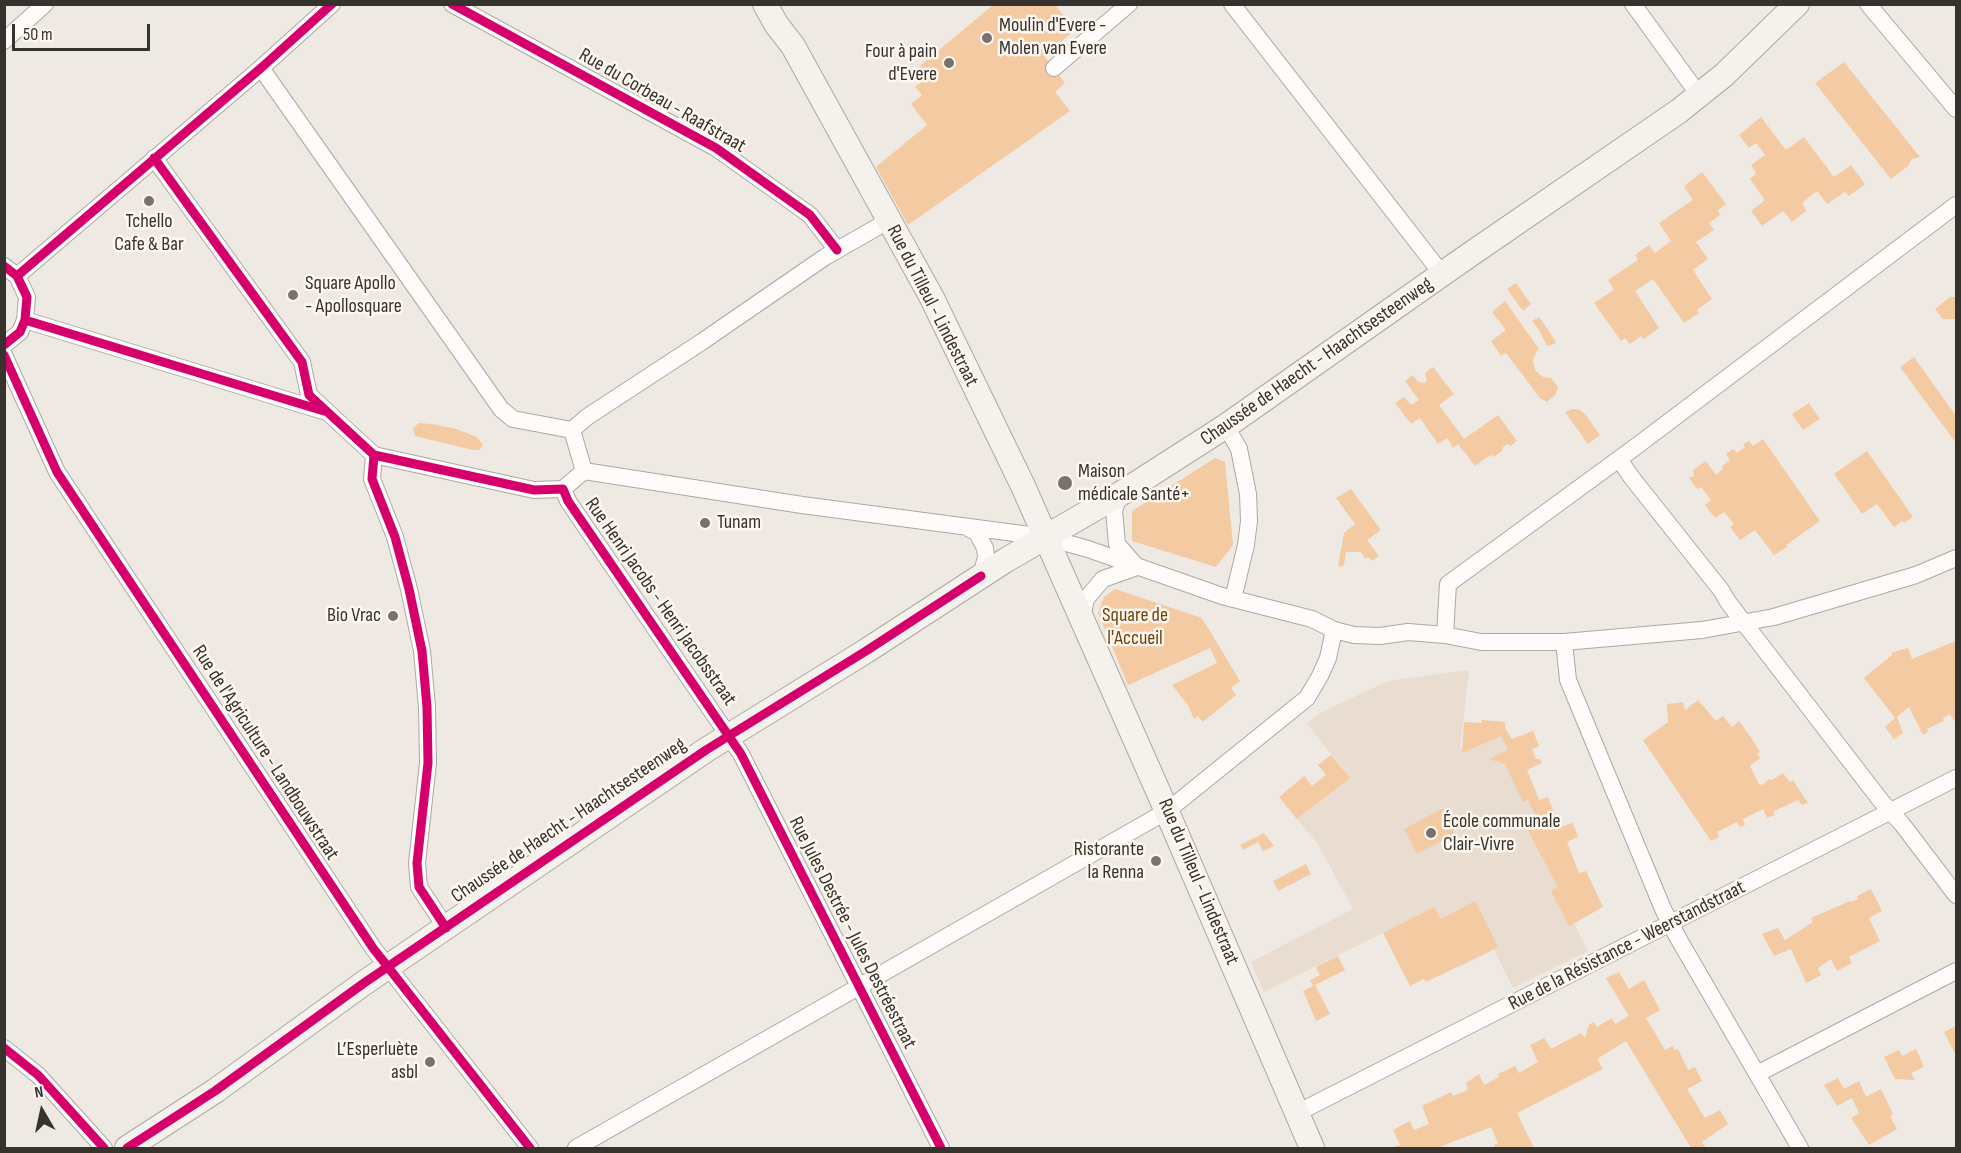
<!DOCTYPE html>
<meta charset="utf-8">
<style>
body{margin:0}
#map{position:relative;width:1961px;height:1153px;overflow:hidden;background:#efe9e3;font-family:"Sofia Sans Condensed",sans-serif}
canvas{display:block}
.frame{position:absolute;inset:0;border:6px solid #36322d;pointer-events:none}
.north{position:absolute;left:12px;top:1081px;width:60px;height:60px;-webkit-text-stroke:4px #fef7f0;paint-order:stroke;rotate:351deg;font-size:16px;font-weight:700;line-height:24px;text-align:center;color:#36322d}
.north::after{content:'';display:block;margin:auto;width:21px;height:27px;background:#36322d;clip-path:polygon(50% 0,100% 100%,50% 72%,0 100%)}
.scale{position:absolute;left:12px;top:24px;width:138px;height:27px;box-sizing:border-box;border:3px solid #36322d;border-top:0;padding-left:8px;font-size:18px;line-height:21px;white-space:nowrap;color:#36322d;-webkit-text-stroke:4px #fef7f0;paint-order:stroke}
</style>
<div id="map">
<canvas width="1961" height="1153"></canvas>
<div class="frame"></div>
<div class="north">N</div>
<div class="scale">50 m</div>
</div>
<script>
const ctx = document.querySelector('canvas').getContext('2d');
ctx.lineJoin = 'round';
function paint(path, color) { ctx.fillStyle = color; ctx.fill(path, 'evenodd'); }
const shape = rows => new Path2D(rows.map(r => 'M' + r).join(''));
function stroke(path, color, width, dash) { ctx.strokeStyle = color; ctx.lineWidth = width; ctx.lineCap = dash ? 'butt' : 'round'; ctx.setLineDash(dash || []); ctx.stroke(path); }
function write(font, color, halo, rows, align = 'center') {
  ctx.font = font + ' "Sofia Sans Condensed",sans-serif'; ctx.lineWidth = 5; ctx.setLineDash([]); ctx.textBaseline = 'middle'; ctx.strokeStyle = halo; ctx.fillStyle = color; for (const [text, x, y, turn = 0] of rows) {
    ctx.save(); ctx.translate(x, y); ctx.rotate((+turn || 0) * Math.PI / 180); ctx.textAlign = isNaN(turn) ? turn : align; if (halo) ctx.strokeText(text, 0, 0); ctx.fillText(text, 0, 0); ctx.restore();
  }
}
paint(shape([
 [1469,670,1460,749,1505,728,1524,763,1588,916,1574,923,1588,951,1513,988,1494,950,1458,968,1397,926,1264,992,1251,962,1353,909,1317,843,1297,819,1350,778,1307,724,1320,713,1388,681]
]), '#e9dcd0');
paint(shape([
 [993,5,1055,5,1075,29,1045,57,1065,83,1055,92,1070,111,908,225,876,167,927,125,911,104,922,95,915,87,928,77,920,66],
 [1844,62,1920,157,1912,159,1908,166,1891,179,1815,83],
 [1761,117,1786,150,1804,137,1834,177,1851,165,1865,184,1849,196,1845,192,1827,204,1817,191,1802,203,1806,211,1792,222,1783,211,1762,226,1751,211,1765,200,1750,179,1756,173,1751,165,1765,155,1756,143,1749,148,1739,135],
 [1702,172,1726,204,1718,210,1720,215,1709,223,1714,230,1696,242,1708,259,1693,270,1712,299,1697,310,1699,313,1684,323,1653,279,1635,291,1659,328,1644,339,1641,336,1630,344,1625,338,1621,341,1594,303,1614,290,1608,280,1638,260,1635,255,1649,245,1655,253,1671,241,1659,223,1693,200,1684,187,1688,183],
 [1516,283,1531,304,1523,311,1507,289],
 [1950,297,1956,297,1956,319,1943,319,1935,309],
 [1505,301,1539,349,1536,352,1533,361,1535,370,1543,377,1551,378,1558,387,1556,394,1547,402,1540,398,1506,353,1501,356,1491,341,1506,330,1492,312],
 [1539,317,1555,340,1556,343,1547,346,1539,330,1532,321],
 [1914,357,1956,416,1956,443,1900,367],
 [1433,367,1454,394,1439,405,1464,439,1498,415,1517,441,1510,446,1508,444,1502,448,1503,450,1494,457,1492,455,1487,457,1475,466,1458,444,1453,448,1447,438,1438,444,1420,418,1411,424,1395,403,1404,397,1411,405,1419,400,1405,381,1413,375,1418,382,1424,383,1427,381,1425,373],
 [1809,403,1820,419,1803,430,1792,414],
 [1573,409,1578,409,1585,414,1600,435,1588,444,1565,412],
 [419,423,432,424,456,429,477,437,483,445,479,450,473,450,415,436,413,428],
 [1763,439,1820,521,1786,545,1787,547,1774,555,1755,530,1740,540,1730,527,1734,524,1724,512,1715,518,1705,505,1711,500,1701,487,1697,489,1689,478,1694,476,1693,470,1706,461,1716,475,1723,469,1722,466,1730,460,1726,454,1733,449,1737,453,1745,447,1743,444,1749,441,1753,446],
 [1867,451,1913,517,1904,523,1902,521,1894,527,1877,504,1862,514,1834,474],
 [1215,458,1225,462,1233,545,1216,567,1132,541,1132,511],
 [1351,489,1381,530,1367,540,1379,556,1372,561,1370,558,1365,558,1361,552,1346,552,1344,565,1342,567,1338,566,1344,533,1355,524,1336,498],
 [1115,589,1202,618,1240,681,1231,688,1236,695,1203,722,1198,716,1194,719,1188,705,1172,685,1217,663,1210,648,1128,685,1098,613,1104,597],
 [1956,641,1956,720,1954,721,1950,714,1943,718,1944,721,1927,729,1928,732,1923,735,1909,707,1897,717,1903,733,1894,739,1885,727,1895,718,1864,678,1892,655,1891,653,1908,648,1912,659],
 [1698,700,1716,721,1723,716,1732,727,1739,721,1750,736,1760,752,1757,754,1760,758,1750,766,1759,784,1762,785,1769,779,1772,780,1783,773,1790,782,1793,780,1808,803,1802,805,1798,800,1774,811,1775,815,1767,818,1763,809,1743,819,1745,825,1740,827,1737,822,1717,832,1719,837,1711,841,1643,740,1668,722,1667,704,1683,702,1685,710],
 [1482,720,1505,722,1505,728,1512,739,1533,731,1539,746,1532,749,1536,759,1540,759,1542,763,1527,770,1539,800,1548,797,1560,827,1573,823,1578,837,1567,842,1579,873,1586,871,1603,907,1569,926,1551,891,1558,887,1527,829,1540,823,1528,800,1523,802,1505,764,1489,759,1508,750,1501,736,1462,753,1464,722,1482,723],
 [1331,755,1350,778,1297,819,1279,797,1304,776,1312,786,1326,775,1318,765],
 [1442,809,1455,834,1417,854,1404,829],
 [1264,833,1274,846,1263,851,1258,842,1243,850,1240,845],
 [1306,864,1311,874,1278,891,1273,881],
 [1871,889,1882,911,1869,918,1880,941,1849,957,1852,963,1837,971,1831,959,1818,968,1821,975,1806,983,1791,949,1774,956,1762,934,1778,928,1785,940,1813,922,1811,918,1850,901,1851,902,1858,899,1857,896],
 [1475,901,1498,947,1426,982,1424,979,1410,986,1383,933,1434,907,1441,919],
 [1338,956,1345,970,1315,985,1330,1014,1316,1021,1303,991,1313,986,1310,980,1320,975,1316,967],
 [1619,972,1629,989,1644,980,1660,1010,1646,1018,1665,1050,1673,1046,1675,1050,1678,1049,1688,1070,1695,1067,1702,1081,1687,1089,1705,1118,1720,1110,1728,1124,1702,1142,1706,1148,1691,1148,1626,1041,1597,1059,1603,1069,1517,1113,1534,1148,1495,1148,1494,1145,1498,1143,1491,1127,1437,1148,1391,1148,1400,1145,1393,1130,1410,1121,1414,1130,1429,1124,1422,1106,1451,1092,1453,1096,1468,1090,1466,1083,1479,1074,1484,1085,1499,1077,1498,1074,1515,1066,1519,1073,1538,1062,1530,1045,1544,1038,1551,1049,1581,1033,1585,1038,1589,1025,1594,1022,1597,1027,1612,1018,1615,1024,1629,1016,1606,978],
 [1956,1026,1956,1056,1944,1032],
 [1916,1049,1924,1067,1911,1073,1915,1080,1895,1079,1884,1057,1899,1050,1902,1056],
 [1838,1078,1844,1089,1859,1081,1866,1097,1881,1089,1893,1114,1890,1116,1897,1129,1869,1145,1851,1118,1859,1113,1852,1098,1837,1106,1824,1085]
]), '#f3caa1');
const street = shape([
 [452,4,716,148,810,215,837,250],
 [1232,4,1442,274],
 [1633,4,1699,95],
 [1868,4,1956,109],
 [4,41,45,4],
 [261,68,501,409,513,419,572,430,584,471],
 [1054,68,1129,4],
 [154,158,302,362,309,395,374,455,534,490,563,489,584,471],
 [4,266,17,276,27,297,25,320,20,332,4,345],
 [17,276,261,68,332,4],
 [25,320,323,411],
 [4,355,57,472,114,558,373,948,530,1148],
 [1226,426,1239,449,1248,494,1249,521,1246,545,1233,599],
 [572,430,587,417,703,341,825,257,888,221],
 [374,455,372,479,395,537,409,589,422,651,427,707,428,763,417,863,419,887,446,928],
 [1619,459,1632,478,1721,590,1728,602,1881,801,1902,824,1956,895],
 [584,471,802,505,1045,537,1088,549,1222,596,1312,619,1334,630,1354,635,1380,636,1408,632,1445,635,1481,642,1564,642,1702,630,1774,617,1916,575,1956,558],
 [563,489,568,501,741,754,941,1148],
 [1120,494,1114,510,1117,544,1136,566],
 [968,528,977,533,985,548,986,557,981,576],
 [1082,617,1086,599,1103,579,1137,567],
 [1445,635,1448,584,1634,448,1956,205],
 [1564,642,1568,680,1663,909,1678,938,1800,1148],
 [4,1048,38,1075,104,1148],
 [1757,1074,1956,971],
 [1297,1113,1956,778],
 [576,1148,1167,811,1307,698,1320,676,1328,658,1334,630]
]);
const secondary = shape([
 [765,4,776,24,793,46,932,298,1023,486,1158,791,1312,1148],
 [127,1148,215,1091,364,983,706,750,866,651,1006,560,1120,494,1226,426,1465,258,1679,111,1724,75,1797,4]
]);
stroke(street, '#aca8a3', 18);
stroke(secondary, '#aca8a3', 26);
stroke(street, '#fdfcfb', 16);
stroke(secondary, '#f5f1ec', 24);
stroke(shape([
 [452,4,716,148,810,215,837,250],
 [154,158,302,362,309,395,374,455,534,490,563,489,568,501,741,754,941,1148],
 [4,266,17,276,27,297,25,320,20,332,4,345],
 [17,276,261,68,332,4],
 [25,320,324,411],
 [4,355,57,472,114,558,373,948,530,1148],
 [374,455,372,479,395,537,409,589,422,651,427,707,428,763,417,863,419,887,446,928],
 [4,1048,38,1075,104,1148],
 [127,1148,215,1091,364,983,706,750,866,651,981,576]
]), '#d6006c', 9);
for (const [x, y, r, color] of [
 [987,38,6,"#77726d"],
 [949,63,6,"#77726d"],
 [149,201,6,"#77726d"],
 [293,295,6,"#77726d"],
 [1065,483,8,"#77726d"],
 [705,523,6,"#77726d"],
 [393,616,6,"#77726d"],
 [1431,833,6,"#77726d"],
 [1156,861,6,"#77726d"],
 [430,1062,6,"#77726d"]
]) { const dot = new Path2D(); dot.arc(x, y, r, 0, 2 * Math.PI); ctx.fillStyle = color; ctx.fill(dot); stroke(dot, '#fef7f0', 2); }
write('20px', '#36322d', '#fef7f0', [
 ["Moulin d'Evere -",999,26],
 ["Molen van Evere",999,49],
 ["Four à pain",937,52,"right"],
 ["d'Evere",937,75,"right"],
 ["Tchello",149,222,"center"],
 ["Cafe & Bar",149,245,"center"],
 ["Square Apollo",305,284],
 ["- Apollosquare",305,307],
 ["Maison",1078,472],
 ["médicale Santé+",1078,495],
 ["Tunam",717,523],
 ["Bio Vrac",381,616,"right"],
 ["École communale",1443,822],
 ["Clair-Vivre",1443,845],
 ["Ristorante",1144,850,"right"],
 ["la Renna",1144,873,"right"],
 ["L’Esperluète",418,1050,"right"],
 ["asbl",418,1073,"right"]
], 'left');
write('20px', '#36322d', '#fef7f0', [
 ["Rue du Corbeau - Raafstraat",662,101,30],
 ["Rue du Tilleul - Lindestraat",932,306,63],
 ["Chaussée de Haecht - Haachtsesteenweg",1317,362,-35],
 ["Rue Henri Jacobs - Henri Jacobsstraat",660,602,55],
 ["Rue de l'Agriculture - Landbouwstraat",265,753,57],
 ["Chaussée de Haecht - Haachtsesteenweg",569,821,-34],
 ["Rue du Tilleul - Lindestraat",1198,882,67],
 ["Rue Jules Destrée - Jules Destréestraat",852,933,63],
 ["Rue de la Résistance - Weerstandstraat",1627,946,-27]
]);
write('20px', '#6f430b', '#fef7f0', [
 ["Square de",1135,616],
 ["l'Accueil",1135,639]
]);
</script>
